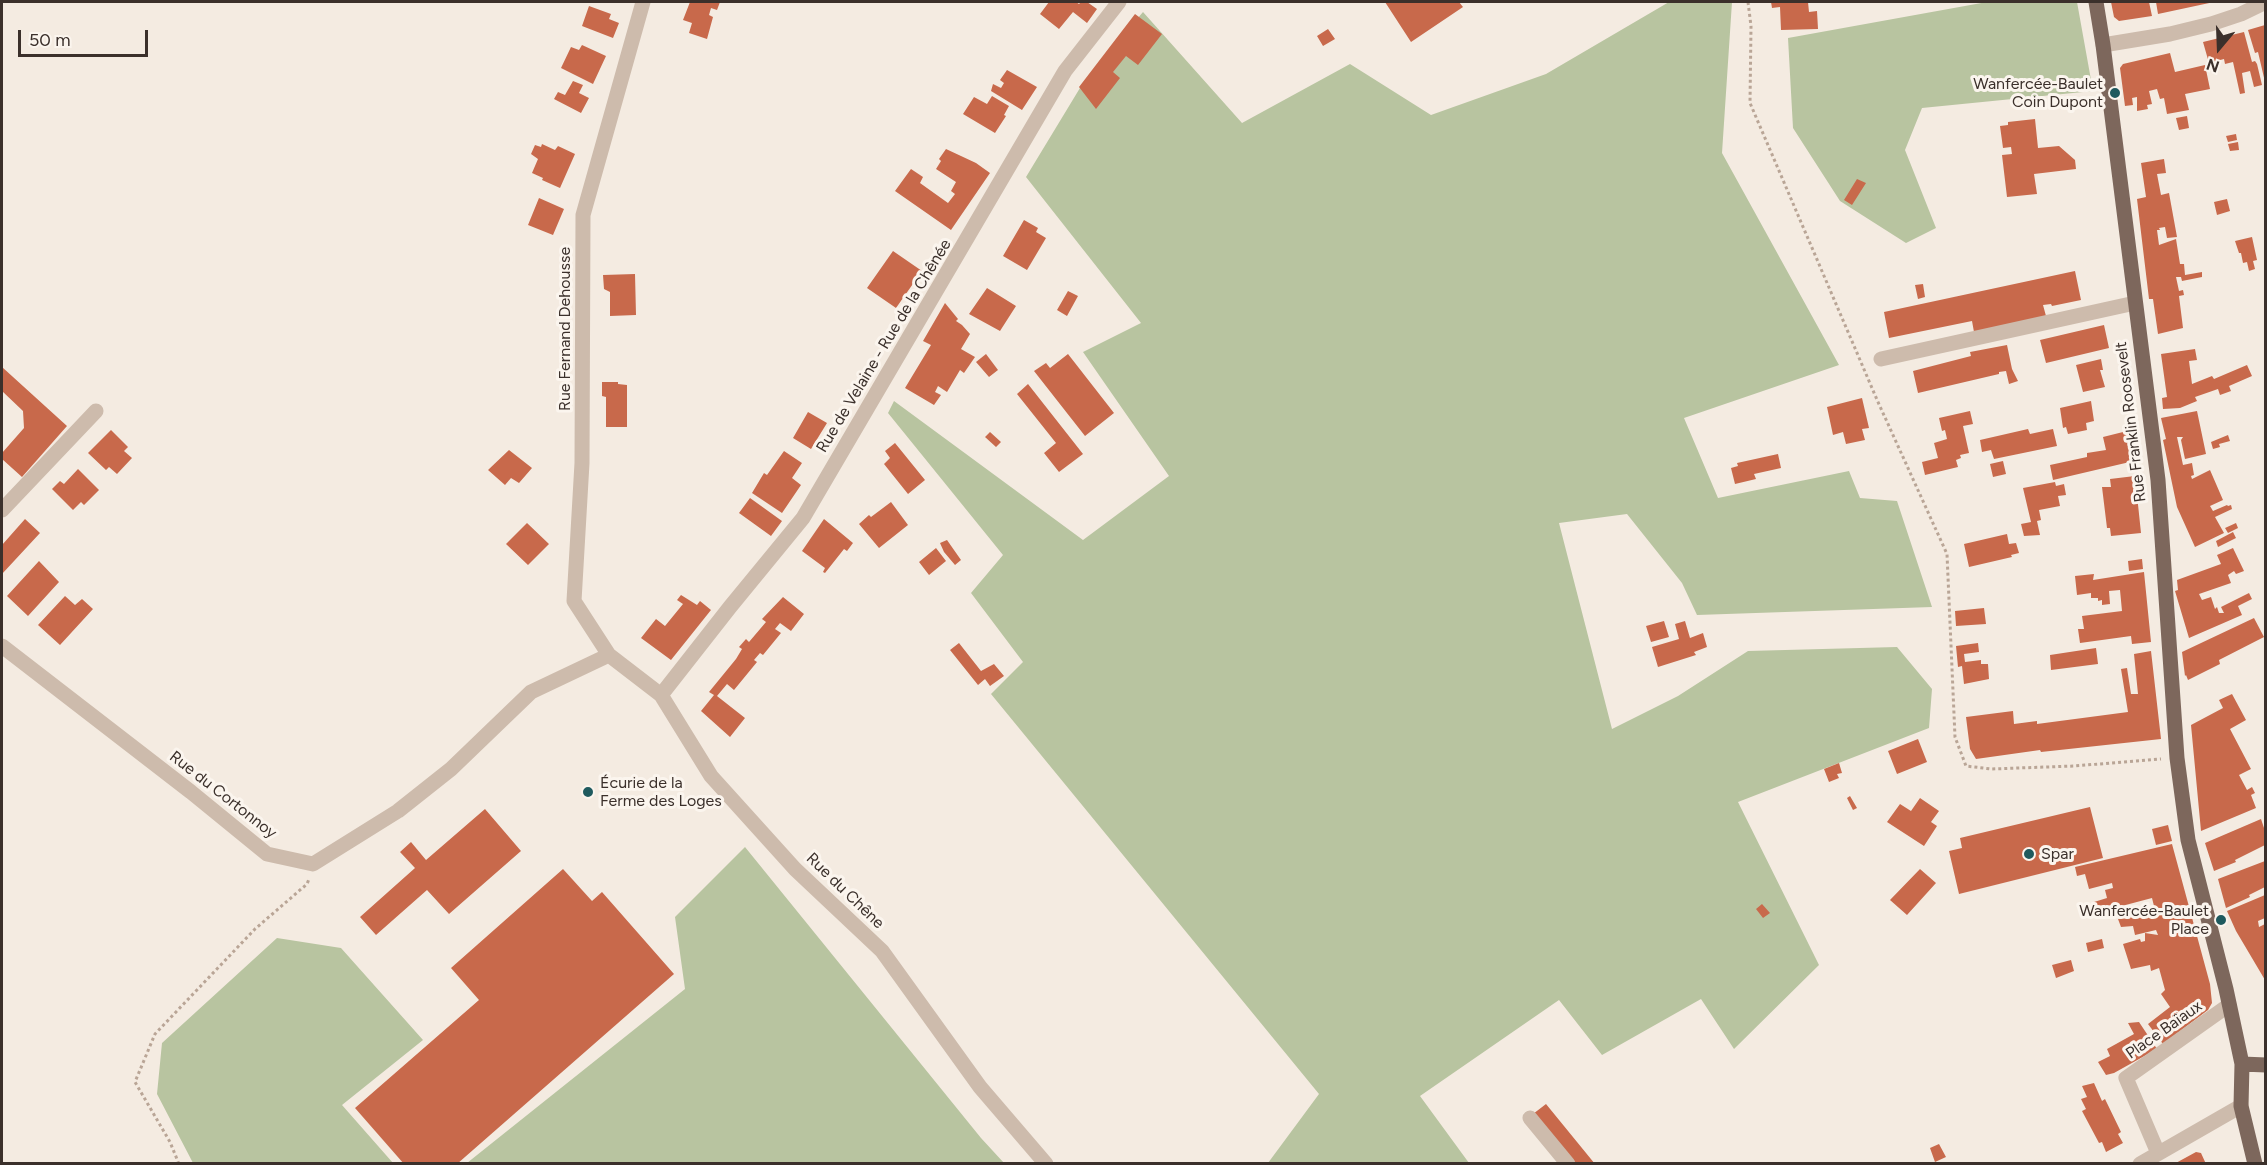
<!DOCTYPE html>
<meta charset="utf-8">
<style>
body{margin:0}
#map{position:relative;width:2267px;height:1165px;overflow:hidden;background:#f4ebe1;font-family:Figtree,sans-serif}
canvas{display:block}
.frame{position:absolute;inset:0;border:3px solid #3b302b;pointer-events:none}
.north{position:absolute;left:2189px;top:18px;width:60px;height:60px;-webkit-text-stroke:4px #fbf5ee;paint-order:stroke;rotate:199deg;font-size:16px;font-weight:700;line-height:24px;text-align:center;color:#3b302b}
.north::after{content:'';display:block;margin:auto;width:21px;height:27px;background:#3b302b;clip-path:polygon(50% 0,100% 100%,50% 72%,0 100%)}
.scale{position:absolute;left:18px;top:30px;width:130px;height:27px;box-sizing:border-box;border:3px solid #3b302b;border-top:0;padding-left:8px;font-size:18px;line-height:21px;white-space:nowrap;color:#3b302b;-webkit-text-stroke:4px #fbf5ee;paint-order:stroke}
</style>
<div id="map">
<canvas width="2267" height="1165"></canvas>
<div class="frame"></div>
<div class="north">N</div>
<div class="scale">50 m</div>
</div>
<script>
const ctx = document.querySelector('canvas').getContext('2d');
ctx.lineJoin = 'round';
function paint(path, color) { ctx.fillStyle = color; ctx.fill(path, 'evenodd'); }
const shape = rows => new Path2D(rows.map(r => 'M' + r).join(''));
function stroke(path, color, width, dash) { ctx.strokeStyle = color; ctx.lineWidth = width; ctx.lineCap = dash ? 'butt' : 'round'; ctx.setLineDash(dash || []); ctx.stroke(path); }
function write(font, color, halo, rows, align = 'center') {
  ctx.font = font + ' Figtree,sans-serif'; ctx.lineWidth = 6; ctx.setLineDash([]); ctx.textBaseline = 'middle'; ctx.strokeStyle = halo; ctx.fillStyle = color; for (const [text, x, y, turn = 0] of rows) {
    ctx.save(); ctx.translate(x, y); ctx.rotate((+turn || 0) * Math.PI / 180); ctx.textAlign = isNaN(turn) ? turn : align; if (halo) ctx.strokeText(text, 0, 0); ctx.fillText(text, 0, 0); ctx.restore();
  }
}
paint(shape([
 [1669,2,1732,2,1722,153,1839,365,1684,418,1718,498,1849,471,1860,498,1897,501,1932,607,1697,615,1682,583,1627,514,1559,523,1612,729,1678,696,1748,651,1897,647,1932,689,1929,728,1738,802,1819,965,1734,1049,1701,999,1602,1055,1559,1000,1420,1096,1469,1163,1268,1163,1319,1094,991,694,1023,662,971,593,1003,555,888,413,894,401,1083,540,1169,476,1083,352,1141,323,1026,177,1083,83,1143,12,1242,123,1350,64,1431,115,1546,74],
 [1987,2,2077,2,2093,91,1922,108,1905,150,1936,228,1906,243,1840,201,1793,128,1788,38],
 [745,847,981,1138,1004,1163,467,1163,685,989,675,917],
 [277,938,341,948,423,1040,342,1105,393,1163,193,1163,157,1094,162,1043]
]), '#b8c4a0');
paint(shape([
 [690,2,720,2,717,10,711,8,709,15,713,17,707,39,689,33,692,23,683,20],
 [1049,2,1076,2,1079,4,1081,2,1087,2,1097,9,1087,23,1073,12,1059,29,1040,14],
 [1385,2,1459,2,1463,7,1411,42],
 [1771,2,1808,2,1809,12,1817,11,1818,29,1781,30,1780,7,1772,8],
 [2111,2,2149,2,2152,16,2119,21,2114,17],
 [2156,2,2214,2,2158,14],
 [589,6,611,14,609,19,619,23,613,38,582,26],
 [1135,14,1162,34,1138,65,1126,56,1113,72,1120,78,1096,109,1079,87],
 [2265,25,2265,82,2258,52,2255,53,2248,30],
 [1328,29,1335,39,1323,46,1317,36],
 [2244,32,2252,62,2255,61,2257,64,2262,85,2254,87,2250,71,2242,73,2245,93,2240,94,2233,62,2225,64,2224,59,2209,63,2203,42],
 [582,45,606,56,593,84,561,68,571,47,579,50],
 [2170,53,2175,72,2205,65,2210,89,2185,94,2189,110,2167,114,2164,98,2160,99,2157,89,2149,91,2152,104,2147,105,2148,109,2137,111,2137,97,2132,98,2133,105,2125,106,2120,68,2123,64],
 [1007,70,1037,87,1022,110,991,91,993,84,1001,88,1004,83,1000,80],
 [573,81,583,85,579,93,589,98,581,113,554,99,558,92,565,95],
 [992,96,1009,106,1004,115,1006,116,995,133,963,114,974,97,987,104],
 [2187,116,2189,128,2179,130,2176,118],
 [2035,119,2038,148,2059,146,2075,160,2076,169,2034,174,2037,194,2007,197,2002,155,2012,154,2011,147,2003,148,2000,126,2008,125,2008,122],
 [2236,134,2237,140,2228,142,2226,136],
 [2238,142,2239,150,2230,151,2228,144],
 [542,144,555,150,558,146,575,154,560,188,542,180,543,178,532,173,538,159,531,154,535,145,541,147],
 [946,149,976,163,990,173,951,230,895,191,911,169,923,177,920,183,948,203,955,194,951,191,956,182,936,169,941,161,939,159],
 [2164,159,2166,173,2157,174,2161,195,2169,193,2177,237,2167,238,2165,227,2159,228,2160,230,2157,230,2159,245,2176,239,2180,264,2184,264,2185,275,2202,272,2202,277,2182,281,2181,277,2176,277,2179,291,2183,290,2184,295,2179,296,2183,328,2158,334,2153,299,2149,299,2137,199,2146,197,2141,163],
 [1857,179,1866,183,1852,205,1844,200],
 [539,198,564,209,553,235,528,225],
 [2227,199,2230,211,2217,215,2214,202],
 [1024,220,1038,228,1036,232,1046,238,1027,270,1003,256],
 [2252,237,2257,260,2253,261,2255,269,2249,271,2247,262,2243,263,2241,253,2239,253,2235,241],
 [893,251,922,271,896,308,867,288],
 [2075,271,2081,300,2052,306,2051,304,2043,305,2046,316,1974,332,1972,321,1889,338,1884,312],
 [635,274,636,315,610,316,610,292,604,289,603,275],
 [1923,284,1925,297,1918,299,1915,285],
 [987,288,1016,306,1000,331,969,314],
 [1068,291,1078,296,1067,316,1057,310],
 [945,303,958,319,956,321,962,325,970,334,961,349,975,357,964,373,960,370,947,392,938,386,935,392,941,395,934,405,905,388,931,345,923,341],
 [2104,325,2109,348,2046,363,2040,340],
 [2007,345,2012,369,2018,381,2009,384,2006,371,1999,372,1999,374,1918,393,1913,371,1971,356,1970,352],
 [2195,349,2197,360,2189,361,2192,384,2212,376,2214,379,2247,365,2252,376,2229,386,2231,391,2220,395,2218,389,2195,397,2197,401,2180,408,2163,409,2162,398,2167,397,2161,354],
 [986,354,998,370,989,377,976,362],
 [1068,354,1114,413,1085,436,1034,371,1046,363,1050,368],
 [2101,359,2103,370,2100,370,2105,387,2083,392,2076,365],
 [2,367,67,426,22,477,2,459,2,453,24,428,23,411,2,391],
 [602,382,618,382,618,384,627,385,627,427,606,427,606,397,602,396],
 [1028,384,1083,454,1059,472,1044,453,1056,443,1017,394],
 [1862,398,1869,428,1862,429,1865,440,1846,444,1843,432,1833,435,1827,407],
 [2091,401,2094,421,2086,423,2087,430,2068,434,2066,427,2063,428,2060,408],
 [1970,411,1973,424,1963,426,1969,453,1960,455,1961,458,1956,460,1958,467,1925,475,1922,462,1938,458,1934,443,1947,439,1945,430,1942,431,1939,418],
 [2197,411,2206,454,2185,459,2181,440,2183,437,2177,437,2183,465,2192,463,2194,475,2191,476,2192,479,2210,470,2223,500,2210,506,2213,511,2227,505,2228,506,2231,505,2232,509,2215,517,2224,533,2195,547,2177,507,2163,440,2166,439,2161,418],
 [808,412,827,423,811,449,793,438],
 [2028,429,2030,434,2053,429,2057,446,1994,459,1991,450,1982,452,1980,440],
 [111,430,128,447,124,451,132,458,117,474,109,467,106,470,88,453],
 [2131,430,2134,461,2053,480,2050,465,2087,457,2087,453,2106,450,2103,437],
 [990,432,1001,442,996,447,985,437],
 [2228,435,2230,441,2219,444,2220,447,2213,449,2211,442],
 [895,443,925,480,908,494,884,464,890,458,885,451],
 [509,450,532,468,519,483,511,478,505,485,488,470],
 [784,451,802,463,792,478,801,485,782,513,752,493,764,473,767,475],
 [1778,454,1781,468,1754,474,1756,479,1735,484,1731,468,1738,466,1737,463],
 [2003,461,2006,474,1993,477,1990,464],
 [78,469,99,490,84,505,81,502,73,510,52,489,60,481,64,484],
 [2135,476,2141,533,2111,536,2110,528,2107,528,2102,487,2111,487,2110,479],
 [2055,482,2056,486,2064,484,2066,495,2058,496,2060,506,2039,510,2041,520,2037,521,2040,535,2024,536,2021,524,2031,522,2023,488],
 [750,498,782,521,771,536,739,513],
 [891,502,908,525,879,548,859,524,869,515,871,517],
 [25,519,40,533,2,574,2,545],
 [824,519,853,543,847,551,844,549,825,573,823,572,825,568,802,551],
 [527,523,549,544,528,565,506,544],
 [2236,523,2238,528,2228,533,2225,528],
 [2233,532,2236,538,2218,547,2216,541],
 [2007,534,2009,544,2016,543,2019,553,2011,555,2012,557,1969,567,1964,544],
 [947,540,961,560,955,565,944,552,940,543],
 [936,548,946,561,929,575,919,562],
 [2233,548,2244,571,2236,574,2234,571,2228,575,2231,583,2199,594,2202,600,2211,597,2215,609,2217,607,2219,613,2224,613,2221,607,2249,593,2252,599,2238,606,2242,615,2189,638,2175,591,2178,590,2177,580,2221,564,2217,555],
 [2142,559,2143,569,2129,571,2128,561],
 [39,561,59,582,28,616,7,596],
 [2144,572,2151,642,2132,644,2131,636,2080,643,2078,629,2084,629,2082,616,2122,611,2120,590,2109,591,2110,604,2102,605,2102,600,2098,601,2098,598,2091,598,2091,593,2077,595,2075,576,2094,574,2093,580],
 [681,595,697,605,700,601,711,610,671,660,641,638,656,619,665,626,683,604,677,600],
 [65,596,75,605,82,599,93,609,60,645,38,625],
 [783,597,804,614,791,631,780,623,775,629,781,633,763,655,760,653,754,660,757,662,734,690,727,684,717,696,745,718,730,737,701,711,714,695,709,692,736,659,742,649,739,647,746,639,749,642,766,622,762,619],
 [1984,608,1986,624,1956,626,1955,611],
 [2254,618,2264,637,2219,660,2220,664,2188,680,2186,675,2185,676,2182,652],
 [1664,621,1669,637,1651,642,1646,626],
 [1685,621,1690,638,1703,633,1707,647,1694,652,1696,655,1658,667,1652,647,1679,639,1675,624],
 [959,643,981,671,994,664,1004,676,990,686,985,679,978,685,950,650],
 [1978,643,1979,652,1964,654,1965,662,1981,660,1981,664,1988,664,1989,679,1964,684,1962,666,1958,667,1956,646],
 [2096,648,2098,664,2051,670,2050,655],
 [2151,651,2161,739,2041,752,2040,750,1976,759,1970,749,1966,717,2013,711,2014,724,2037,721,2037,724,2128,712,2121,669,2127,668,2131,694,2138,694,2134,654],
 [2232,694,2246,720,2230,729,2251,769,2239,775,2247,790,2252,787,2255,793,2251,795,2256,808,2201,831,2191,725,2223,708,2219,700],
 [1918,739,1927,762,1897,774,1888,751],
 [1839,763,1842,773,1837,774,1839,778,1829,782,1824,769],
 [1850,796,1857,808,1853,810,1847,798],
 [1920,798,1939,811,1931,822,1937,826,1924,846,1887,822,1900,804,1911,811],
 [2090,807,2103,858,1959,894,1949,851,1962,848,1960,838],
 [485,809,521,851,449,914,427,890,376,935,360,917,415,868,400,852,411,842,426,860],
 [2261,819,2265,831,2265,845,2235,860,2236,862,2214,871,2205,843],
 [2168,825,2172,841,2156,845,2152,829],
 [2172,844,2210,984,2212,1003,2208,1010,2163,1044,2148,1024,2170,1007,2161,994,2165,990,2159,968,2151,971,2150,965,2131,969,2123,944,2140,939,2141,942,2145,941,2145,933,2158,935,2156,930,2135,935,2133,926,2121,927,2118,919,2141,910,2142,912,2155,910,2152,898,2118,907,2115,907,2114,905,2096,910,2094,902,2107,898,2105,890,2113,888,2112,883,2089,889,2085,874,2077,876,2075,867],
 [2265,861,2265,887,2249,895,2250,897,2226,908,2218,879],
 [563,869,592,901,602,892,674,974,457,1164,404,1164,355,1108,479,1000,451,968],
 [1920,869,1936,883,1907,915,1890,900],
 [2265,895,2265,918,2258,921,2259,927,2265,924,2265,980,2236,931,2227,911],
 [1762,904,1770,913,1763,918,1756,909],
 [2102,939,2104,948,2088,952,2086,943],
 [2071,960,2074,971,2056,978,2052,965],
 [2139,1022,2157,1049,2114,1073,2106,1075,2098,1062,2110,1056,2107,1049,2134,1034,2128,1023],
 [2094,1083,2102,1101,2105,1099,2121,1132,2118,1134,2123,1143,2106,1152,2102,1142,2099,1143,2082,1111,2086,1109,2081,1099,2087,1097,2082,1086],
 [1546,1104,1595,1164,1574,1164,1533,1114],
 [1939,1144,1946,1157,1935,1162,1930,1148],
 [2196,1152,2201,1153,2206,1164,2174,1164]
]), '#c8694b');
stroke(shape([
 [1748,2,1751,26,1750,103,1878,402,1947,554,1955,737,1966,766,1991,769,2074,766,2161,759],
 [179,1164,170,1142,135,1082,155,1034,255,929,307,884,309,879]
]), '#b9a596', 3, [3, 3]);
stroke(shape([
 [643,2,583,215,582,463,574,601,609,655,661,695,711,776,795,869,882,951,980,1087,1046,1164],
 [2103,45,2170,34,2211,24,2241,14,2266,2],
 [1881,359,2135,303],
 [2,510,96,411],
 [2,646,191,792,267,854,313,864,398,811,451,769,531,692,609,655],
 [661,695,730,607,803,518,1065,71,1119,2],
 [1530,1118,1568,1164],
 [2158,1153,2126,1078,2229,1005],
 [2140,1164,2241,1106]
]), '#cdbbac', 15);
stroke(shape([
 [2096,2,2103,45,2158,480,2177,758,2188,840,2226,989,2242,1064,2241,1106,2255,1164],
 [2242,1064,2266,1065]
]), '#7d675c', 15);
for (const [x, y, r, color] of [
 [2115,93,6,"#1f5a5e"],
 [588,792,6,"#1f5a5e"],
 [2029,854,6,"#1f5a5e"],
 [2221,920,6,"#1f5a5e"]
]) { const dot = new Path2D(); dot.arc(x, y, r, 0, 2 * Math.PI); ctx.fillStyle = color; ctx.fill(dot); stroke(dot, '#fbf5ee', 2); }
write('16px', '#3b302b', '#fbf5ee', [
 ["Wanfercée-Baulet",2103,84],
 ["Coin Dupont",2103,102],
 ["Écurie de la",600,783,"left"],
 ["Ferme des Loges",600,801,"left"],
 ["Spar",2041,854,"left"],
 ["Wanfercée-Baulet",2209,911],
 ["Place",2209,929]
], 'right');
write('16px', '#3b302b', '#fbf5ee', [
 ["Rue Fernand Dehousse",565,329,-90],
 ["Rue de Velaine - Rue de la Chênée",884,346,-59],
 ["Rue Franklin Roosevelt",2131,422,-97],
 ["Rue du Cortonnoy",223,795,38],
 ["Rue du Chêne",845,891,44],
 ["Place Baïaux",2164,1030,-35]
]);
</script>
